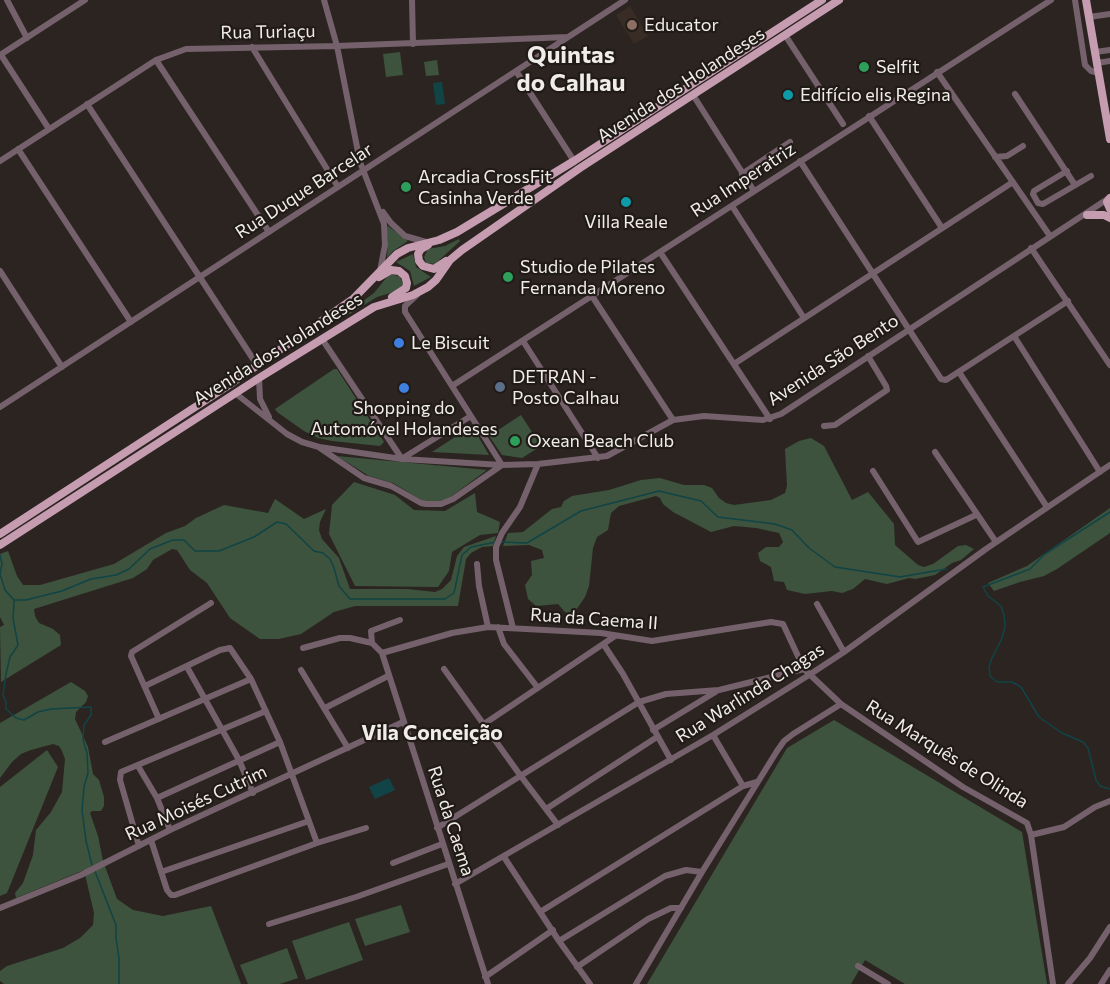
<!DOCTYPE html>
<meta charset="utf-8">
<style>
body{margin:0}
canvas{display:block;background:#2b2421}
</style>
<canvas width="1110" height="984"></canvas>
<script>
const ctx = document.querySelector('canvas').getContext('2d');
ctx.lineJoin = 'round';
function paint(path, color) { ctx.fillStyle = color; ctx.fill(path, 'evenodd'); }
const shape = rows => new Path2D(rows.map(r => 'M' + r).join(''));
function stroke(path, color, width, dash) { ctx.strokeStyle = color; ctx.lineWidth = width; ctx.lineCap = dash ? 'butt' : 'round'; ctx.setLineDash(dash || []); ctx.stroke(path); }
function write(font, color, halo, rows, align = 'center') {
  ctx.font = font + ' Commissioner,sans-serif'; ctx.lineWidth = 4.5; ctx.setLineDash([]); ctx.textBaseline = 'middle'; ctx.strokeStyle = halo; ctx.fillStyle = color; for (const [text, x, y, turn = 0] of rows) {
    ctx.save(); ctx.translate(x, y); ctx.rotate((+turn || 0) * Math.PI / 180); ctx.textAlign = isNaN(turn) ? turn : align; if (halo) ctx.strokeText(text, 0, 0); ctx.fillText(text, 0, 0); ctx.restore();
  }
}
paint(shape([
 [630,6,648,36,634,44,616,15]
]), '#382c25');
paint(shape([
 [400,52,403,75,386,77,383,54],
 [437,60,439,75,426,76,424,62],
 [388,226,408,241,393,251,387,258,388,239,386,228],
 [459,239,460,241,435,264,426,263,424,257,428,249,445,246],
 [413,254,416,267,431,277,414,286,410,271,396,262],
 [392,274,400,277,403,283,402,287,397,291,377,297,345,317,344,315,374,293,387,277],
 [334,369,337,369,384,442,380,446,332,441,318,438,304,431,277,412,275,409],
 [521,415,541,446,522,458,502,455,489,436],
 [472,426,489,455,432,452],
 [811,438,824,446,852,500,868,492,894,524,895,545,918,565,924,567,933,564,958,546,966,545,974,549,961,560,952,563,935,575,915,579,909,578,887,584,865,579,853,589,842,593,832,591,805,594,787,590,784,582,774,581,771,567,760,561,758,553,766,547,779,547,783,542,779,533,756,528,734,526,711,532,673,512,663,504,660,498,656,496,619,506,611,513,608,530,597,537,593,548,589,586,585,597,574,613,570,614,565,612,558,604,536,606,528,599,525,585,532,575,531,561,544,558,542,550,529,545,503,546,508,533,523,532,552,509,561,507,564,501,572,496,609,490,641,480,660,478,684,485,704,485,712,488,719,498,726,503,734,505,771,500,785,493,787,486,785,449,799,441],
 [337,456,487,470,445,501,423,501,393,483,369,476],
 [354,482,395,495,414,510,445,511,475,493,477,512,500,522,498,533,480,535,452,552,449,571,438,587,355,586,329,534,332,505],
 [275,499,304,519,326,509,320,522,319,530,322,539,339,558,350,589,407,589,435,592,442,589,451,580,457,556,464,547,496,536,493,546,482,547,471,553,466,559,458,606,355,606,334,612,301,634,279,639,260,639,230,618,207,583,190,570,177,550,172,549,153,560,147,569,133,578,34,609,35,616,39,623,53,629,60,635,61,645,1,682,0,627,4,625,0,617,0,554,8,551,17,576,23,585,40,585,114,564,166,533,185,526,196,518,224,505,268,513],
 [1110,508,1110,533,1057,569,1044,576,1020,582,994,591,988,583,1027,566],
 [71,682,85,691,88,696,86,702,76,712,75,719,88,747,93,774,99,780,104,797,104,806,101,811,92,811,90,813,98,836,103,861,117,899,133,910,163,916,211,906,241,984,4,984,0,981,0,971,7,966,63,948,80,938,93,925,94,913,84,870,16,898,15,893,23,883,33,855,36,830,51,812,62,792,65,759,62,751,59,746,53,744,31,750,21,754,12,762,0,778,0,723],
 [834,720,1022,832,1047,984,905,984,865,960,851,984,647,984,787,748],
 [47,750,58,767,7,893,0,896,0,787],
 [401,905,410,932,365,946,355,919],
 [349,922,363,960,306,980,292,941],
 [287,948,298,978,280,984,248,984,240,965]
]), '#3d533d');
paint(shape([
 [442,82,445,104,436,105,433,83],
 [389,778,395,790,375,799,369,787]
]), '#104446');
stroke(shape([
 [1110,512,1045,554,1030,569,983,587,988,596,1001,606,1004,615,1005,626,1002,638,992,658,989,667,990,676,997,682,1012,682,1021,687,1039,717,1062,733,1083,742,1088,748,1096,780,1100,786,1110,789],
 [500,542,527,543,581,511,659,491,701,501,718,517,775,524,792,530,809,548,835,567,900,577,946,569],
 [0,555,2,564,0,574,5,590,14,600,26,600,62,591,91,579,116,575,129,569,150,549,173,540,184,540,195,551,219,551,254,537,277,522,286,524,314,551,323,553,330,559,334,568,339,586,350,599,445,599,454,593,462,555,471,547,496,542],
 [14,601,13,618,18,645,10,657,6,674,3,695,6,702,6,709,16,718,24,720,38,712,51,709,91,707,91,715,84,725,83,740,87,753,88,773,84,787,82,810,86,841,92,865],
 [94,869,116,925,116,938,119,958,119,984]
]), '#104446', 1.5);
stroke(shape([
 [7,0,27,38],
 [324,0,337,46,360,162,384,224,385,245,380,271],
 [412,0,413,44],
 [1075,0,1085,65,1091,71,1099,73],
 [1089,17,1110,14],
 [785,35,843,124],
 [252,47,338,187],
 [1095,52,1110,50],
 [0,55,85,0],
 [1,55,49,129],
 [156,60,269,232],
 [1097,63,1110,61],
 [516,71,574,161],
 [937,72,1050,236],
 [1015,94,1075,185],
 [693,95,754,191],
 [87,104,257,365],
 [869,116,942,228],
 [18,149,131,322],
 [995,157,1007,156,1023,146],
 [0,161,156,60,186,49,337,46,568,37],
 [800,161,941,379,946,380,1068,301],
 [1067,171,1034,191,1033,194,1038,203,1043,204,1091,176],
 [742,174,790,142],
 [732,206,804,318],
 [383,212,391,223,405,236,426,242],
 [1031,248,1110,365],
 [660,252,770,419],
 [0,271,62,367],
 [417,295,405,306,405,312,502,465],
 [592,296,673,420],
 [1014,336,1100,472],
 [322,339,402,459],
 [523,341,598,458],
 [734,364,1013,182],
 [959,372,1047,507],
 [259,378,260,399,269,417],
 [452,386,1051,0],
 [235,393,287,434,302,442,319,447,402,459,502,465,538,464,607,456,673,420,704,416,763,420,781,414,1109,198],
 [0,407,625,0],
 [824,426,835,425,887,390,886,386,868,356],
 [320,448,364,478,391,486,421,503,426,504,441,504,453,499,502,465],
 [935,452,996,542],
 [403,458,471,416],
 [873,471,918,542,976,515],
 [477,564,479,586,488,627],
 [817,604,844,652],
 [400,620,371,631,372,643,382,653,488,984],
 [498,627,504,644,538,688],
 [513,628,496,560,496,547,502,533,520,507,538,464],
 [604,645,623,674,671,760],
 [303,648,340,638,350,638,372,643],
 [382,653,452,633,488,627,601,633,652,641,771,622,783,624,804,669,841,704,963,787,1027,823,1031,835,1053,984],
 [187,667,239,760,253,793],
 [444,669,520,775,558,825],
 [301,670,348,748],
 [145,686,220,650,230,648,251,679,280,742,317,843],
 [325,708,388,676],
 [159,719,131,656,132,652,211,603],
 [484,724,615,636],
 [653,730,717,691],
 [713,735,743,786],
 [105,742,251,679],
 [138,766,157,798,170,830],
 [157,798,280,742],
 [546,809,657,737],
 [437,828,639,702,666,694,719,690,804,669],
 [1031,835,1064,827,1095,807,1110,801],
 [151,840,167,890,171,895,175,895,317,843,366,828],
 [139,846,120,780,121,772,266,711],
 [504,857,559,941,590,984],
 [393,863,442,844],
 [161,872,309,821],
 [455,884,713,735,809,675,844,652,986,549,1110,465],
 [0,908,81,875,170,830,403,722],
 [540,912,743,786,757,782],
 [269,924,356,897,448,864],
 [559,941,665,876,686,870,702,872],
 [858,966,888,984],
 [577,967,648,919,671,908,681,908],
 [485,977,553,930],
 [636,984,702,872,777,751,784,741,793,734,841,704],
 [1068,984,1090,958,1110,927],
 [1101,984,1110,970]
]), '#75616b', 6);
stroke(shape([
 [1086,0,1110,139],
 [1110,198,1107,202,1110,209],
 [1087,215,1104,215,1110,218],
 [428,245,421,249,418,254,419,261,423,266,434,269,446,261],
 [379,277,391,270,399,271,405,276,407,283,406,288,392,297],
 [0,534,229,385,353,299,397,254,408,248,439,240,457,232,574,161,822,0],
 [0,545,259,378,374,307,413,295,428,287,436,280,450,260,462,250,580,168,839,0]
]), '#c59cb0', 8);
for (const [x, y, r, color] of [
 [632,25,6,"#8d6e63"],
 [864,67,6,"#2e9e5b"],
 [788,95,6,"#0f9aa8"],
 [406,187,6,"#2e9e5b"],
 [626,202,6,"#0f9aa8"],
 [508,277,6,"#2e9e5b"],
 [399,343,6,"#3f7fe0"],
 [500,387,6,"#5c6f8a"],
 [404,388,6,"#3f7fe0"],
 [515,441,6,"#2e9e5b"]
]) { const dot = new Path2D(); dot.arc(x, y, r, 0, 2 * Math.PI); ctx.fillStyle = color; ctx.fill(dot); stroke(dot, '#211b17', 2); }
write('18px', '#f0ece9', '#211b17', [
 ["Educator",644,25],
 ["Selfit",876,67],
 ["Edifício elis Regina",800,95],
 ["Arcadia CrossFit",418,177],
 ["Casinha Verde",418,198],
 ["Villa Reale",626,222,"center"],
 ["Studio de Pilates",520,267],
 ["Fernanda Moreno",520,288],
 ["Le Biscuit",411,343],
 ["DETRAN -",512,377],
 ["Posto Calhau",512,398],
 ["Shopping do",404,408,"center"],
 ["Automóvel Holandeses",404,429,"center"],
 ["Oxean Beach Club",527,441]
], 'left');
write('18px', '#f0ece9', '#211b17', [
 ["Rua Turiaçu",268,32,-1],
 ["Avenida dos Holandeses",681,85,-33],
 ["Rua Imperatriz",743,180,-33],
 ["Rua Duque Barcelar",304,191,-33],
 ["Avenida dos Holandeses",278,349,-32],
 ["Avenida São Bento",833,360,-33],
 ["Rua da Caema II",594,619,4],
 ["Rua Warlinda Chagas",750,693,-32],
 ["Rua Marquês de Olinda",947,754,32],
 ["Rua Moisés Cutrim",196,803,-25],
 ["Rua da Caema",451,821,72]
]);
write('bold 21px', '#f0ece9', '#211b17', [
 ["Vila Conceição",432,733]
]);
write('bold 24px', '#f0ece9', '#211b17', [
 ["Quintas",571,55],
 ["do Calhau",571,83]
]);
</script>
